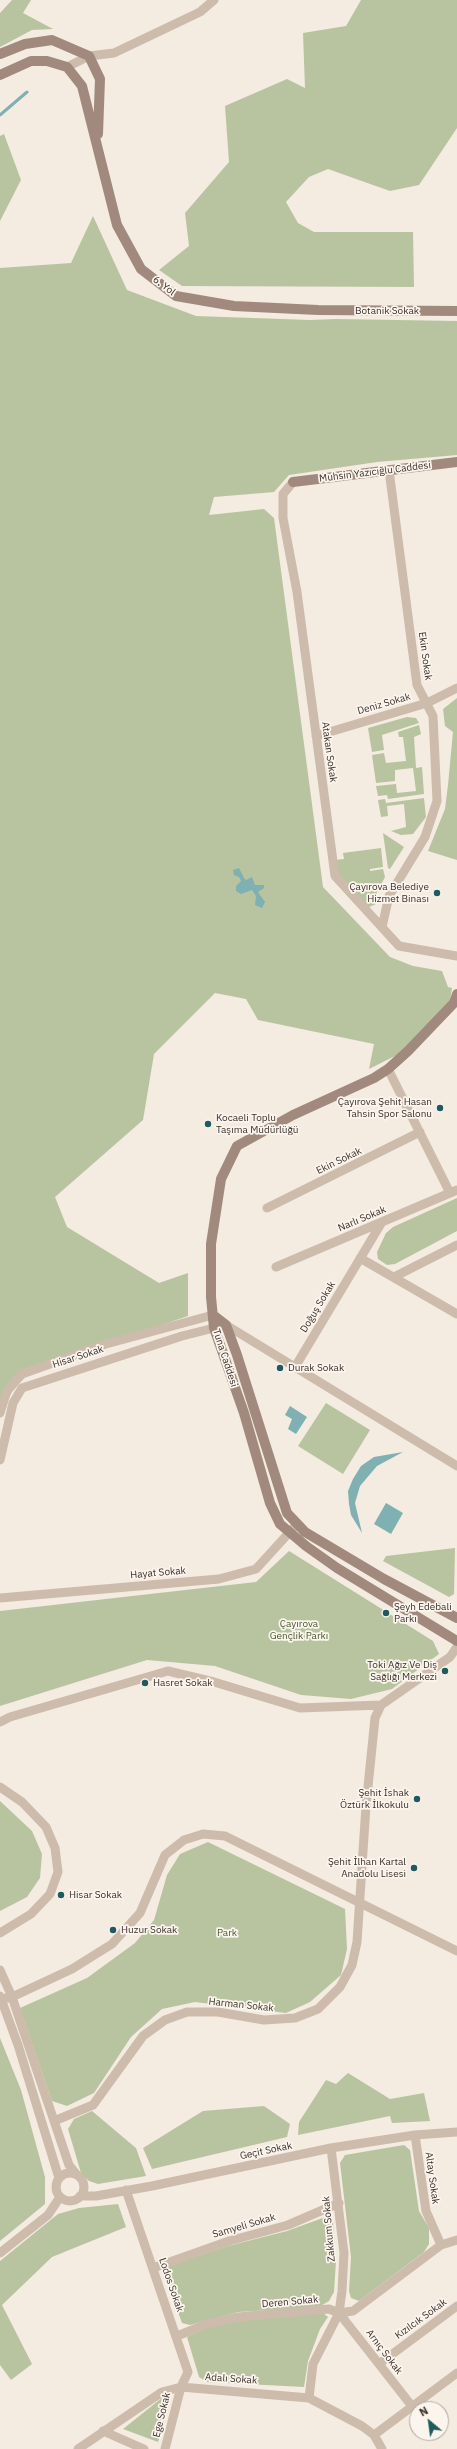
<!DOCTYPE html>
<meta charset="utf-8">
<style>
body{margin:0}
#map{position:relative;width:457px;height:2449px;overflow:hidden;background:#f4ebe1;font-family:"IBM Plex Sans",sans-serif}
canvas{display:block}
.north{position:absolute;left:409px;top:2401px;width:40px;height:40px;box-sizing:border-box;background:#fbf5ee;border:1px solid #aea6a0;border-radius:50%;rotate:331deg;font-size:11px;font-weight:700;line-height:16px;text-align:center;color:#3b302b}
.north::after{content:'';display:block;margin:auto;width:14px;height:18px;background:#1f5a5e;clip-path:polygon(50% 0,100% 100%,50% 72%,0 100%)}
</style>
<div id="map">
<canvas width="457" height="2449"></canvas>
<div class="north">N</div>
</div>
<script>
const ctx = document.querySelector('canvas').getContext('2d');
ctx.lineJoin = 'round';
function paint(path, color) { ctx.fillStyle = color; ctx.fill(path, 'evenodd'); }
const shape = rows => new Path2D(rows.map(r => 'M' + r).join(''));
function stroke(path, color, width, dash) { ctx.strokeStyle = color; ctx.lineWidth = width; ctx.lineCap = dash ? 'butt' : 'round'; ctx.setLineDash(dash || []); ctx.stroke(path); }
function write(font, color, halo, rows, align = 'center') {
  ctx.font = font + ' "IBM Plex Sans",sans-serif'; ctx.lineWidth = 3.5; ctx.setLineDash([]); ctx.textBaseline = 'middle'; ctx.strokeStyle = halo; ctx.fillStyle = color; for (const [text, x, y, turn = 0] of rows) {
    ctx.save(); ctx.translate(x, y); ctx.rotate((+turn || 0) * Math.PI / 180); ctx.textAlign = isNaN(turn) ? turn : align; if (halo) ctx.strokeText(text, 0, 0); ctx.fillText(text, 0, 0); ctx.restore();
  }
}
paint(shape([
 [12,0,31,0,23,13,53,29,32,30,0,47,0,13],
 [361,0,457,0,457,128,419,185,390,191,328,169,309,177,286,202,298,223,314,232,413,232,414,287,182,286,159,270,189,246,185,213,229,162,225,106,287,79,305,88,303,33,346,26],
 [4,134,21,180,0,221,0,136],
 [93,216,127,290,196,316,310,320,336,319,457,321,457,455,377,462,289,475,274,492,214,497,209,515,264,509,274,518,323,887,390,957,413,966,442,971,448,987,452,988,450,1001,401,1053,369,1069,374,1044,258,1020,246,999,215,993,154,1054,143,1120,55,1197,67,1227,159,1283,188,1273,188,1316,22,1372,0,1415,0,268,71,263],
 [457,698,457,860,428,851,445,809,448,785,453,732,445,726,443,709],
 [407,717,416,718,419,723,382,735,384,750,372,752,368,728],
 [419,725,421,734,414,737,416,768,422,767,424,794,388,799,387,795,378,796,376,786,396,784,397,793,416,791,413,768,395,770,395,781,376,783,372,755,384,753,386,763,406,761,403,737,399,737,398,732],
 [424,798,426,817,413,834,401,835,391,831,406,827,404,804,387,806,388,816,381,817,378,800,385,799,386,803],
 [383,833,404,847,390,869,388,868],
 [381,848,383,867,370,869,370,871,383,869,385,877,377,892,376,904,367,908,340,880,335,860,344,859,343,853],
 [457,1198,457,1231,395,1264,387,1265,378,1259,377,1252,386,1233,393,1227],
 [326,1403,370,1430,343,1474,298,1446],
 [455,1548,454,1594,449,1597,383,1561,386,1556],
 [289,1551,433,1641,439,1654,392,1689,351,1699,301,1695,215,1666,147,1660,0,1706,0,1611,256,1582],
 [0,1801,32,1831,42,1854,40,1878,27,1897,0,1911],
 [208,1842,345,1909,347,1949,341,1975,310,2002,286,2013,195,2002,162,2009,131,2037,94,2093,67,2106,52,2101,20,2008,87,1978,135,1943,154,1920,167,1875,180,1854],
 [0,2038,21,2090,45,2177,45,2204,0,2241],
 [348,2073,390,2099,424,2093,430,2121,392,2123,390,2116,298,2135,299,2122,326,2080,336,2084],
 [264,2106,290,2124,287,2137,152,2169,143,2148,203,2111],
 [92,2111,136,2148,146,2176,98,2184,89,2181,81,2173,68,2129,74,2119],
 [404,2145,410,2150,419,2211,429,2228,429,2244,424,2252,359,2301,351,2298,349,2291,351,2257,340,2163,345,2155],
 [118,2204,126,2227,52,2257,2,2305,32,2364,11,2380,0,2365,0,2261,58,2214,79,2208],
 [328,2216,333,2221,336,2261,334,2292,329,2301,319,2307,238,2312,190,2325,182,2323,163,2270,167,2267,228,2246,287,2231],
 [323,2313,328,2317,320,2329,308,2361,304,2387,207,2382,199,2377,187,2337,209,2327,240,2320],
 [163,2397,171,2398,158,2442,123,2429]
]), '#b8c4a0');
paint(shape([
 [239,868,244,878,246,880,252,877,255,885,264,885,264,888,258,892,265,902,262,908,255,905,256,896,252,890,241,894,236,891,236,886,241,881,239,877,234,875,233,870],
 [290,1406,307,1417,296,1434,288,1429,292,1419,285,1415],
 [403,1452,377,1466,360,1486,355,1503,362,1533,351,1515,349,1504,348,1491,353,1479,361,1466,374,1457],
 [386,1503,403,1513,391,1534,374,1524]
]), '#7fb0b2');
stroke(shape([
 [0,115,27,92]
]), '#7fb0b2', 3);
stroke(shape([
 [67,67,89,56,114,53,200,12,214,0],
 [293,482,283,494,283,518,297,592,335,876,399,946,457,956],
 [316,736,427,703,457,688],
 [382,927,389,896,425,837,437,801,433,716,417,685,389,470],
 [388,1069,450,1193],
 [267,1208,420,1132],
 [360,1258,457,1314],
 [276,1267,457,1190],
 [394,1277,457,1245],
 [295,1367,382,1222],
 [0,1413,7,1391,22,1374,106,1344,213,1315],
 [0,1460,13,1403,22,1388,182,1336,226,1325,457,1466],
 [0,1598,219,1579,256,1569,297,1524],
 [0,1722,10,1717,168,1671,214,1682,300,1708,381,1705,450,1657,457,1647],
 [0,1787,22,1802,46,1827,55,1848,58,1872,50,1894,31,1914,0,1933],
 [0,1970,12,1997,69,2165,77,2175],
 [0,1996,18,2045,59,2178],
 [2,1999,12,1997,72,1969,112,1944,140,1913,165,1855,184,1840,203,1834,225,1836,457,1951],
 [54,2121,93,2105,143,2036,165,2020,187,2012,218,2012,264,2020,295,2018,318,2009,340,1987,352,1965,357,1942,366,1806,375,1718,381,1705],
 [415,2135,426,2211,441,2245],
 '56 2187a14 14 0 1 1 28 0a14 14 0 1 1-28 0Z',
 [126,2190,188,2372,181,2387,165,2449],
 [80,2196,96,2196,152,2186,331,2148,415,2135,457,2132],
 [0,2253,48,2215,60,2197],
 [153,2268,229,2241,288,2225,339,2203],
 [339,2313,411,2405],
 [177,2336,207,2324,238,2317,329,2309,339,2313,353,2311,441,2245,457,2240],
 [379,2364,457,2306],
 [309,2398,313,2364,339,2313,342,2291,344,2253,331,2148],
 [103,2431,144,2449],
 [374,2435,457,2373],
 [78,2449,162,2392,181,2387,309,2398,362,2426,374,2435,382,2449]
]), '#cdbbac', 9);
stroke(shape([
 [0,54,25,44,52,40,89,56,100,79,98,134],
 [0,75,31,61,47,61,67,67,82,86,117,225,141,269,176,296,234,306,318,310,457,311],
 [293,482,457,462],
 [457,994,454,1003,408,1051,388,1069,374,1078,293,1115,237,1146,221,1179,211,1244,211,1297,214,1328,244,1413,270,1503,280,1524,306,1546,337,1568,457,1641],
 [213,1315,226,1325,237,1355,287,1513,305,1532,384,1579,457,1618]
]), '#a18a7d', 10);
for (const [x, y, r, color] of [
 [437,893,4,"#1f5a5e"],
 [440,1108,4,"#1f5a5e"],
 [208,1124,4,"#1f5a5e"],
 [280,1368,4,"#1f5a5e"],
 [386,1613,4,"#1f5a5e"],
 [445,1671,4,"#1f5a5e"],
 [145,1683,4,"#1f5a5e"],
 [417,1799,4,"#1f5a5e"],
 [414,1868,4,"#1f5a5e"],
 [61,1895,4,"#1f5a5e"],
 [113,1930,4,"#1f5a5e"]
]) { const dot = new Path2D(); dot.arc(x, y, r, 0, 2 * Math.PI); ctx.fillStyle = color; ctx.fill(dot); stroke(dot, '#fbf5ee', 1.5); }
write('10px', '#3b302b', '#fbf5ee', [
 ["6. Yol",164,286,37],
 ["Botanik Sokak",387,311],
 ["Muhsin Yazıcığlu Caddesi",375,472,-7],
 ["Ekin Sokak",425,656,82],
 ["Deniz Sokak",384,704,-16],
 ["Atakan Sokak",329,752,82],
 ["Ekin Sokak",339,1161,-26],
 ["Narlı Sokak",362,1219,-23],
 ["Doğuş Sokak",318,1307,-59],
 ["Hisar Sokak",78,1357,-18],
 ["Tuna Caddesi",225,1358,72],
 ["Hayat Sokak",158,1573,-5],
 ["Harman Sokak",241,2005,6],
 ["Geçit Sokak",266,2151,-12],
 ["Altay Sokak",432,2178,82],
 ["Samyeli Sokak",244,2226,-16],
 ["Zakkum Sokak",329,2229,-95],
 ["Lodos Sokak",171,2285,71],
 ["Deren Sokak",290,2302,-5],
 ["Kızılcık Sokak",421,2319,-36],
 ["Arnıç Sokak",384,2352,53],
 ["Adalı Sokak",231,2379,4],
 ["Ege Sokak",162,2415,-76]
]);
write('10px', '#3b302b', '#fbf5ee', [
 ["Çayırova Belediye",429,887,"right"],
 ["Hizmet Binası",429,899,"right"],
 ["Çayırova Şehit Hasan",432,1102,"right"],
 ["Tahsin Spor Salonu",432,1114,"right"],
 ["Kocaeli Toplu",216,1118],
 ["Taşıma Müdürlüğü",216,1130],
 ["Durak Sokak",288,1368],
 ["Şeyh Edebali",394,1607],
 ["Parkı",394,1619],
 ["Toki Ağız Ve Diş",437,1665,"right"],
 ["Sağlığı Merkezi",437,1677,"right"],
 ["Hasret Sokak",153,1683],
 ["Şehit İshak",409,1793,"right"],
 ["Öztürk İlkokulu",409,1805,"right"],
 ["Şehit İlhan Kartal",406,1862,"right"],
 ["Anadolu Lisesi",406,1874,"right"],
 ["Hisar Sokak",69,1895],
 ["Huzur Sokak",121,1930]
], 'left');
write('10px', '#4a5a2e', '#fbf5ee', [
 ["Çayırova",299,1624],
 ["Gençlik Parkı",299,1636],
 ["Park",227,1933]
]);
</script>
